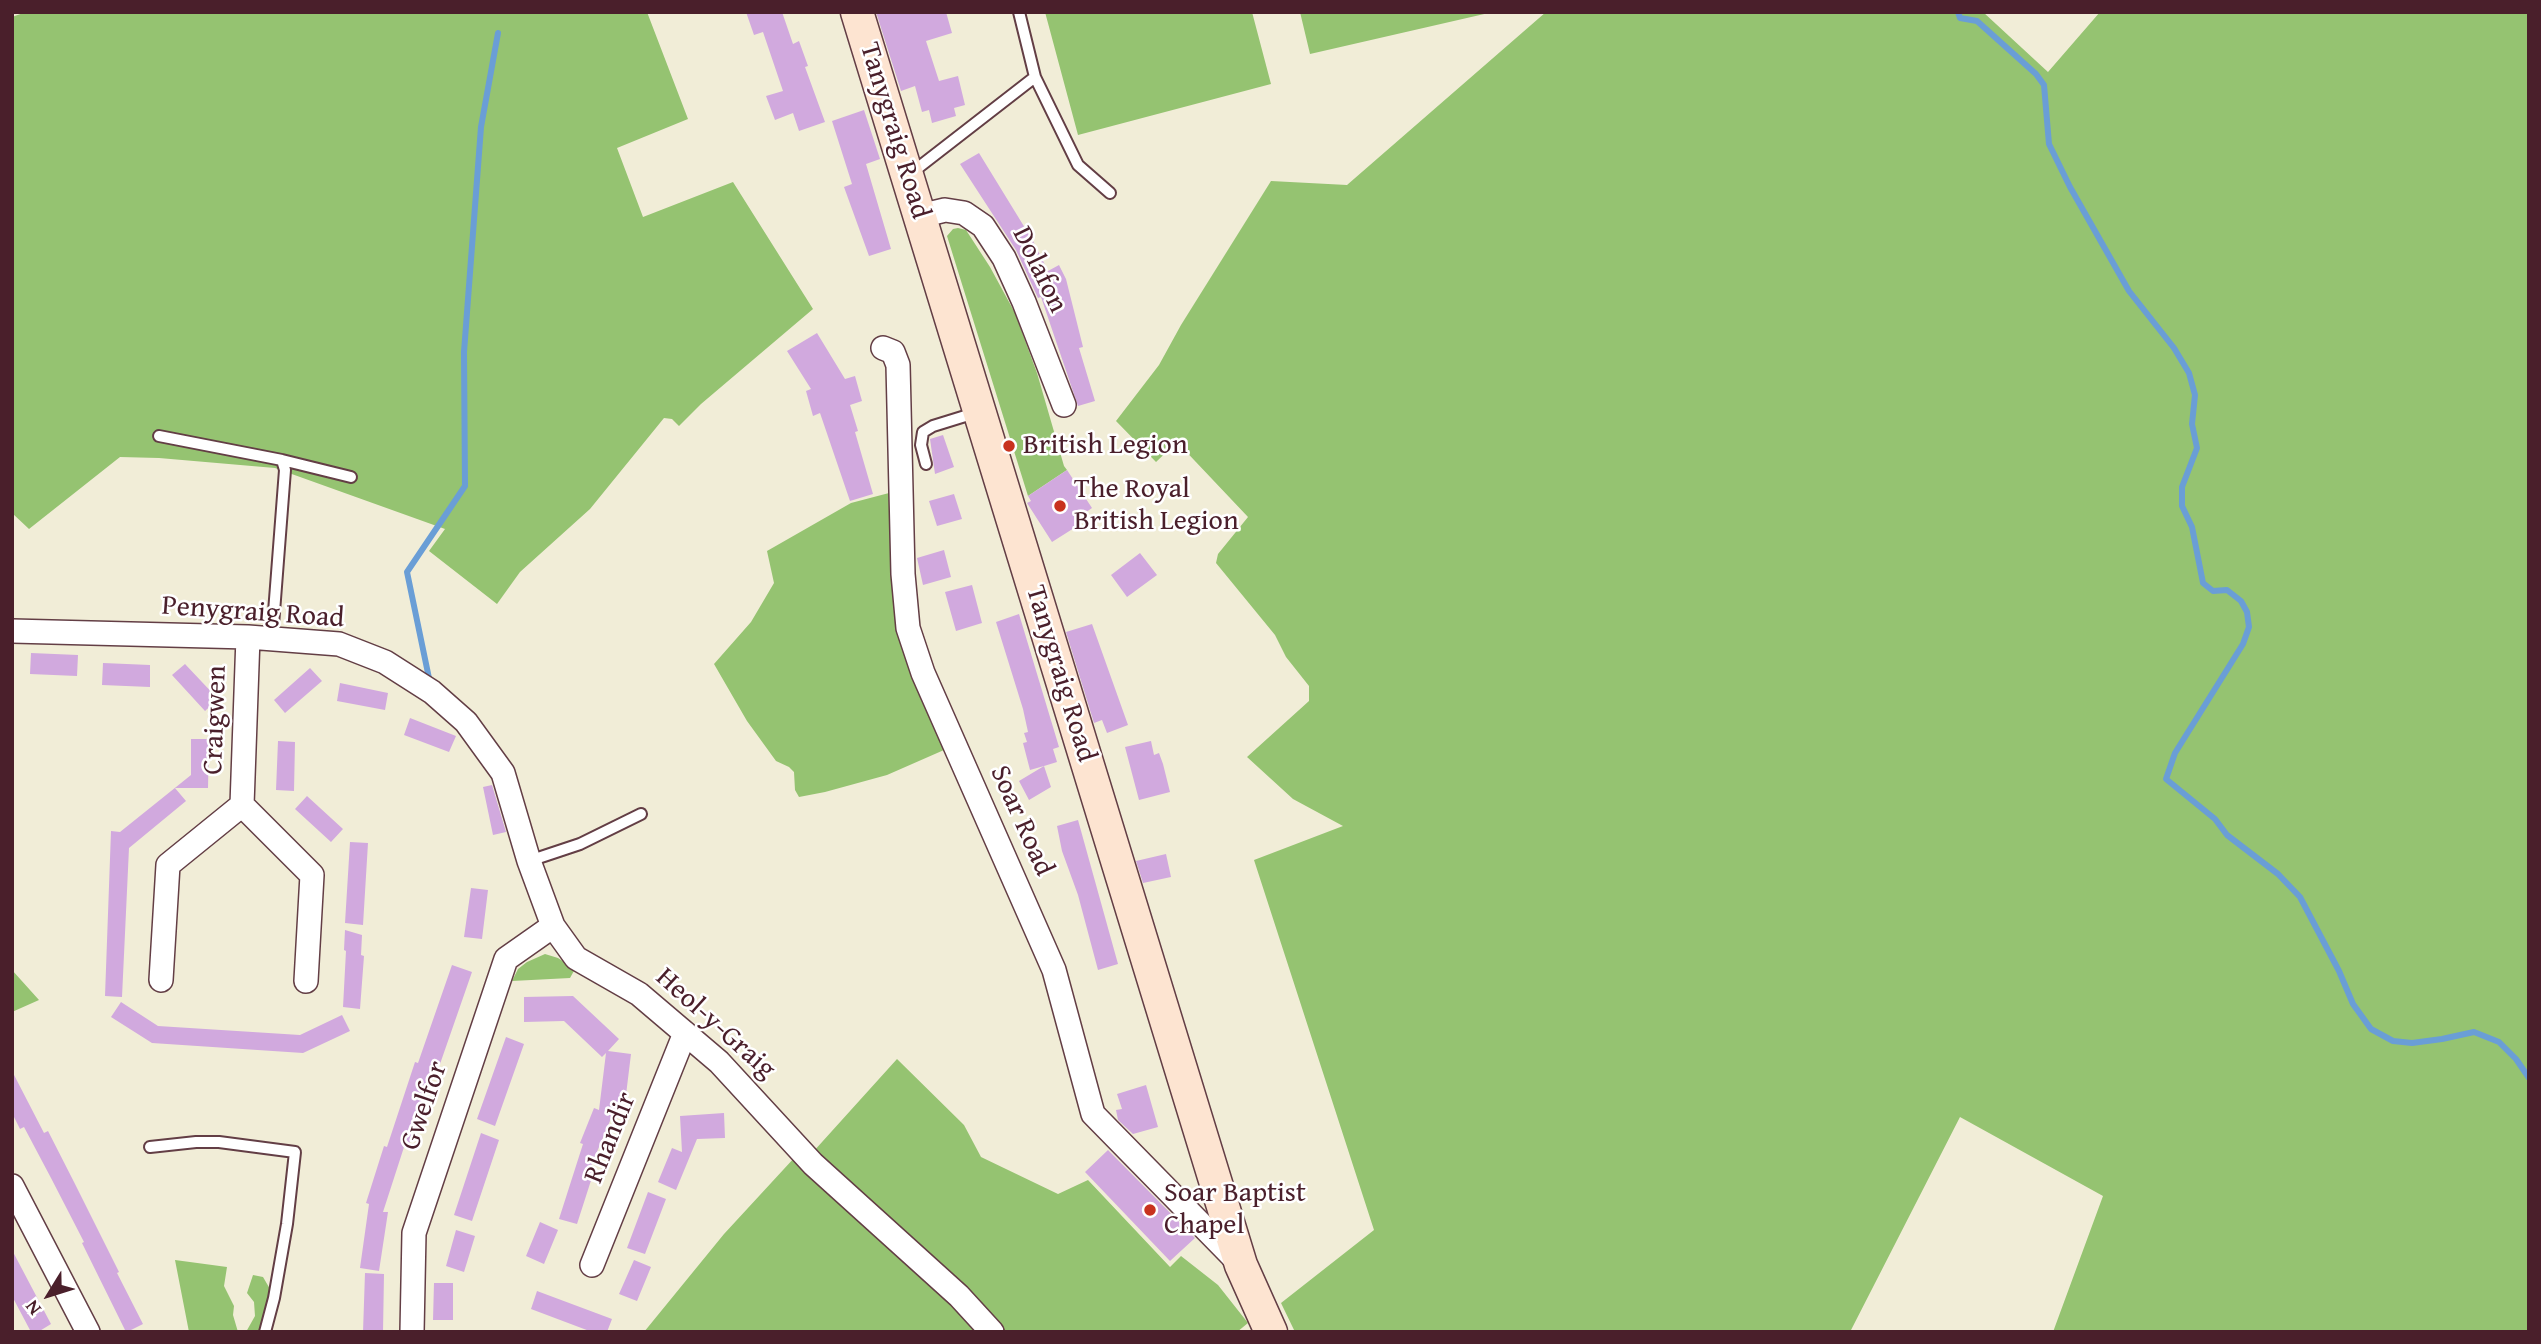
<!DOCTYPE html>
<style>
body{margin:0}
#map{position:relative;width:2541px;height:1344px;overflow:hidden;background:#f1edd7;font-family:"Gentium Book Plus",serif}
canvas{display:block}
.frame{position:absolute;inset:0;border:14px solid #4a1f2b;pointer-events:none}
.north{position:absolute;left:14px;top:1260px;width:70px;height:70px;-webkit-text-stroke:5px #fff;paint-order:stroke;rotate:232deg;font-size:19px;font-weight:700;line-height:28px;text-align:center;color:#4a1f2b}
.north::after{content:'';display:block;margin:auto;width:24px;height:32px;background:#4a1f2b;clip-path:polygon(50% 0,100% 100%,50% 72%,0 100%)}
</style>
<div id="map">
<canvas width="2541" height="1344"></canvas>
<div class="frame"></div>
<div class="north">N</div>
</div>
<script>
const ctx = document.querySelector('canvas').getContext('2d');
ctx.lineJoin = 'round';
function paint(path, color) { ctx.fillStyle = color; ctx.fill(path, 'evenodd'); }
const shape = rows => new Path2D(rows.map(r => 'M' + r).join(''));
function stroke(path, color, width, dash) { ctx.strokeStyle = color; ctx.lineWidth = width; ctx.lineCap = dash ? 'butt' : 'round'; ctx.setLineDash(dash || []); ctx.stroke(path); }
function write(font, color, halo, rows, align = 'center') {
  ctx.font = font + ' "Gentium Book Plus",serif'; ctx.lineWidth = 5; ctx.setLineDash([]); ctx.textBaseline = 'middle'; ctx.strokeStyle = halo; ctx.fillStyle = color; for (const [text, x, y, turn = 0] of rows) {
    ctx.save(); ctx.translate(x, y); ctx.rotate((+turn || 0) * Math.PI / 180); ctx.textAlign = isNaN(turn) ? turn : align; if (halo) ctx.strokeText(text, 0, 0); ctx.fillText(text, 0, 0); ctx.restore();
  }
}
paint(shape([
 [26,12,647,12,688,119,617,148,643,217,733,182,813,309,701,404,679,426,672,419,664,418,590,509,520,572,497,604,429,551,445,529,275,468,159,458,120,457,29,529,12,513,12,17],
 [1045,12,1252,12,1271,84,1078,135],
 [1300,12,1493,12,1310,54],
 [1546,12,1983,12,2048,72,2100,12,2529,12,2529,1332,2053,1332,2103,1196,1960,1117,1850,1332,1295,1332,1281,1303,1374,1230,1254,860,1343,826,1293,799,1247,757,1309,701,1309,686,1286,657,1275,635,1216,563,1218,554,1248,517,1177,442,1156,462,1116,421,1159,365,1181,325,1271,181,1347,185],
 [958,228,966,230,990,267,1015,313,1037,373,1064,466,1067,470,1028,496,947,236,953,229],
 [889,493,921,685,944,750,887,775,825,792,799,797,795,790,794,772,789,767,776,761,747,721,714,664,751,622,774,583,767,551,851,503],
 [545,954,558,958,575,969,570,978,512,981,518,969,527,962],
 [12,970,39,1000,12,1012],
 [897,1059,964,1125,981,1157,1058,1194,1088,1180,1170,1267,1181,1256,1218,1285,1248,1323,1237,1332,1005,1332,962,1286,813,1152],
 [795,1157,954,1303,980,1332,644,1332,724,1234],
 [175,1260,227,1267,224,1286,234,1306,233,1315,238,1332,189,1332],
 [253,1275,263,1277,270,1289,262,1332,246,1332,255,1316,254,1302,247,1293]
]), '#95c371');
stroke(shape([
 [1958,12,1960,18,1977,21,2036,74,2044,85,2049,144,2070,187,2129,291,2174,348,2189,373,2195,395,2192,424,2197,448,2182,487,2182,506,2192,527,2203,583,2213,591,2227,590,2241,601,2247,612,2249,627,2243,644,2175,753,2166,779,2215,819,2227,835,2278,874,2300,897,2339,971,2353,1004,2371,1029,2393,1041,2412,1043,2442,1039,2474,1032,2499,1042,2516,1059,2529,1078],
 [430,683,407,572,465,486,464,352,481,127,498,33]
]), '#6a9ed6', 6);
paint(shape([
 [746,12,782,12,793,44,799,41,808,66,805,67,825,122,799,131,793,113,775,120,766,96,783,91,763,32,754,35],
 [876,12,946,12,952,33,926,41,939,81,958,76,965,105,954,108,956,116,932,123,929,110,922,112,915,86,901,91],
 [864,110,880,159,866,164,891,249,869,256,844,187,852,184,832,121],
 [979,153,1033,241,1048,271,1059,265,1066,279,1083,347,1079,348,1095,401,1078,406,1041,297,1038,298,1016,250,960,164],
 [817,333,845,379,855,376,862,401,850,405,858,431,855,432,873,494,850,501,820,413,813,416,806,391,811,389,787,351],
 [943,435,954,467,935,474,930,439],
 [1067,470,1092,508,1079,517,1082,523,1052,542,1027,503,1031,501,1028,496],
 [954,494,962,519,937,526,929,501],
 [944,550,951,577,923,585,917,558],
 [1140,553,1157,575,1127,597,1111,575],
 [972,585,982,623,956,631,945,592],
 [1019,614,1059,747,1053,749,1057,762,1044,766,1051,787,1029,800,1019,781,1044,766,1030,770,1023,743,1027,742,1024,733,1028,732,1023,709,996,622],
 [1092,624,1128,725,1107,733,1102,720,1094,723,1066,632],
 [31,653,78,655,77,676,30,674],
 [103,663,150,665,150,687,102,685],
 [185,664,218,699,205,711,172,675],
 [310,668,322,681,285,713,274,700],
 [340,683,388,693,385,710,337,701],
 [410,718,456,736,449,752,404,735],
 [191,739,209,739,208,788,175,788,186,801,129,848,122,997,105,996,111,831,120,832,191,775],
 [278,741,295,742,294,791,276,790],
 [1151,741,1154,755,1159,753,1163,764,1170,792,1139,800,1125,747],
 [492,785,506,832,493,835,483,787],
 [307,796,343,829,331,842,295,809],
 [1078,820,1118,964,1098,970,1078,895,1062,851,1057,826],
 [350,842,368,843,363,925,345,923],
 [1166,854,1171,877,1143,883,1136,861],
 [471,888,488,890,482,939,464,937],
 [345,930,362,935,361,955,364,956,360,1009,343,1007,346,951,344,950],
 [452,965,472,972,440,1064,435,1062,409,1145,405,1144,383,1212,388,1212,379,1271,360,1268,369,1204,366,1203,384,1146,387,1147,415,1062,418,1063],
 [573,996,619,1039,608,1051,631,1054,625,1103,618,1102,591,1166,595,1168,577,1224,559,1219,583,1144,580,1143,594,1108,599,1110,606,1053,602,1057,564,1021,524,1022,524,997],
 [121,1002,158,1026,300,1035,342,1015,350,1031,303,1053,152,1043,111,1017],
 [506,1037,524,1044,495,1126,477,1119],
 [12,1071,44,1133,48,1131,74,1182,119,1272,117,1273,143,1324,131,1330,125,1330,82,1243,84,1242,51,1178,24,1127,20,1129,12,1113],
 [1146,1085,1158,1127,1133,1134,1118,1120,1116,1110,1122,1109,1117,1094],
 [724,1113,725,1138,697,1139,676,1190,658,1182,672,1148,682,1152,680,1116],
 [481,1133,499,1140,472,1221,454,1215],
 [1108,1150,1195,1238,1170,1261,1085,1172],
 [648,1192,666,1199,645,1254,627,1248],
 [540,1222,558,1230,544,1264,526,1256],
 [456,1230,475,1236,464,1272,446,1266],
 [12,1250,51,1324,38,1332,31,1332,12,1296],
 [634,1260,651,1267,637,1301,619,1294],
 [365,1273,384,1274,383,1332,363,1332],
 [434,1283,453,1283,453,1320,433,1320],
 [537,1291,612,1319,607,1332,592,1332,531,1309]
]), '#d1a9de');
const lane = shape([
 [1019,12,1035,77,1078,165,1110,193],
 [910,174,1035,77],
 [159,436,282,460,285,470,272,638],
 [282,460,351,477],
 [926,464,921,445,923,432,933,426,975,413],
 [529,861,580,844,641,814],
 [150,1147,196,1142,219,1142,295,1152,287,1224,274,1298,265,1332]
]);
const street = shape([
 [920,216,945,210,964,213,983,226,1004,258,1024,302,1064,405],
 [883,348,893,352,898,365,903,574,908,628,923,673,1054,970,1093,1114,1239,1263],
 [12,631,248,637,339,644,385,662,432,692,466,722,503,773,529,861,553,926,576,958,639,994,719,1062,813,1164,959,1296,992,1332],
 [248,637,242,805,312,875,306,981],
 [161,980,168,865,242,805],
 [12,1186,88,1332],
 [592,1265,685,1033],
 [412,1332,414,1233,506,959,553,926]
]);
const secondary = shape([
 [857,12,1241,1265,1271,1332]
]);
stroke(lane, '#633e45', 14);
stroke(street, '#633e45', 26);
stroke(secondary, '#633e45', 35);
stroke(lane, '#fff', 10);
stroke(street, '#fff', 23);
stroke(secondary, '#fde4d1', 32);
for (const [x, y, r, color] of [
 [1009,446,7,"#c8321e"],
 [1060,506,7,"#c8321e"],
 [1150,1210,7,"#c8321e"]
]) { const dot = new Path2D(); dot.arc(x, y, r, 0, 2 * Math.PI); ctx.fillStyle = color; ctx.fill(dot); stroke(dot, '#fff', 2.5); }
write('28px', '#4a1f2b', '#fff', [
 ["Tanygraig Road",894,131,73],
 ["Dolafon",1039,270,64],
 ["Penygraig Road",253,613,4],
 ["Tanygraig Road",1060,674,73],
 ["Craigwen",216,720,-88],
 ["Soar Road",1021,821,66],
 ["Heol-y-Graig",715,1024,42],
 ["Gwelfor",425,1106,-71],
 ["Rhandir",611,1138,-68]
]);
write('28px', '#4a1f2b', '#fff', [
 ["British Legion",1023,446],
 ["The Royal",1074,490],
 ["British Legion",1074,522],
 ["Soar Baptist",1164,1194],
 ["Chapel",1164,1226]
], 'left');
</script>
